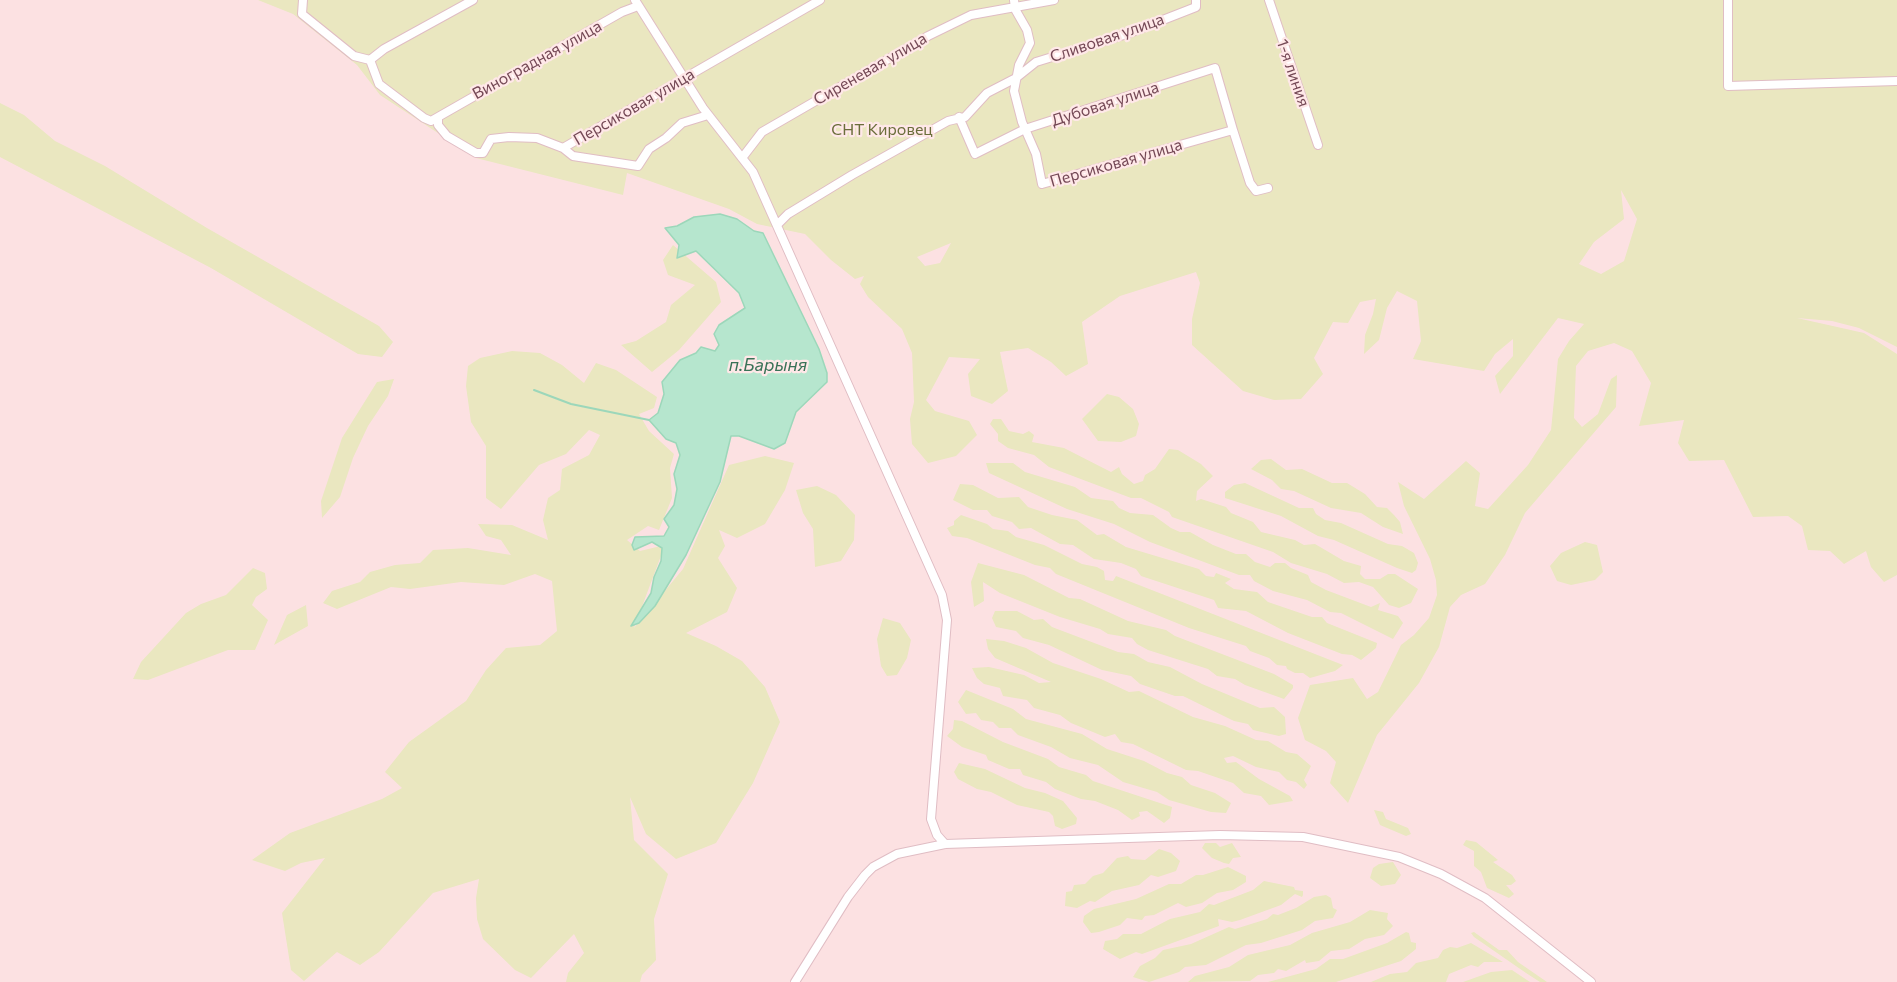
<!DOCTYPE html>
<meta charset="utf-8">
<style>
body{margin:0}
canvas{display:block;background:#fce1e2}
</style>
<canvas width="1897" height="982"></canvas>
<script>
const ctx = document.querySelector('canvas').getContext('2d');
ctx.lineJoin = 'round';
function paint(path, color) { ctx.fillStyle = color; ctx.fill(path, 'evenodd'); }
const shape = rows => new Path2D(rows.map(r => 'M' + r).join(''));
function stroke(path, color, width, dash) { ctx.strokeStyle = color; ctx.lineWidth = width; ctx.lineCap = dash ? 'butt' : 'round'; ctx.setLineDash(dash || []); ctx.stroke(path); }
function write(font, color, halo, rows, align = 'center') {
  ctx.font = font + ' Commissioner,sans-serif'; ctx.lineWidth = 4.5; ctx.setLineDash([]); ctx.textBaseline = 'middle'; ctx.strokeStyle = halo; ctx.fillStyle = color; for (const [text, x, y, turn = 0] of rows) {
    ctx.save(); ctx.translate(x, y); ctx.rotate((+turn || 0) * Math.PI / 180); ctx.textAlign = isNaN(turn) ? turn : align; if (halo) ctx.strokeText(text, 0, 0); ctx.fillText(text, 0, 0); ctx.restore();
  }
}
paint(shape([
 [258,0,1897,0,1897,347,1859,328,1832,321,1797,318,1864,333,1897,354,1897,575,1884,582,1871,567,1866,551,1844,564,1830,551,1808,550,1802,526,1788,516,1753,517,1724,460,1689,461,1678,443,1684,420,1639,426,1651,383,1632,351,1614,343,1588,351,1576,366,1574,418,1582,427,1598,414,1611,379,1617,375,1616,407,1525,513,1505,555,1485,584,1461,595,1450,607,1439,647,1419,683,1377,735,1348,803,1330,783,1336,762,1326,751,1305,740,1298,718,1310,685,1353,678,1367,699,1378,692,1401,645,1414,635,1429,618,1437,595,1436,580,1430,559,1404,506,1398,482,1424,499,1466,461,1480,473,1475,506,1488,509,1528,465,1551,430,1558,359,1569,341,1584,324,1558,318,1500,394,1495,376,1513,356,1513,339,1495,354,1484,371,1413,359,1421,341,1417,301,1397,291,1387,308,1379,340,1364,354,1365,335,1373,314,1376,299,1360,302,1348,323,1333,322,1314,358,1323,374,1301,399,1274,400,1243,391,1192,345,1192,319,1200,283,1196,272,1120,296,1082,322,1088,364,1066,376,1051,362,1028,348,1000,352,1008,391,992,404,971,396,968,374,980,359,949,357,926,400,935,411,969,421,977,435,956,456,928,463,912,444,910,419,914,402,912,353,902,329,868,297,860,284,864,276,855,279,831,260,805,234,757,224,729,209,627,173,623,195,476,158,380,95,357,65,293,14],
 [1621,190,1637,219,1624,261,1601,274,1579,264,1594,242,1624,219],
 [951,243,940,263,925,266,917,257],
 [0,103,24,115,55,141,105,166,207,228,379,326,393,342,382,357,358,354,211,268,0,157],
 [673,245,716,282,721,302,679,350,652,372,621,345,636,341,666,322,671,305,695,285,668,275,663,260],
 [512,351,540,353,562,365,584,383,596,363,616,370,657,397,654,408,639,414,649,431,674,454,670,468,672,498,659,530,648,526,627,540,640,551,665,545,634,628,683,569,729,465,765,456,794,463,785,490,765,524,737,538,719,530,725,546,718,558,737,588,727,612,686,633,716,646,742,661,765,687,780,722,753,783,716,843,676,859,646,834,630,797,634,840,668,874,654,919,656,960,642,975,640,982,566,982,568,973,584,953,574,934,531,978,515,970,483,939,477,919,476,898,479,879,433,893,379,952,360,965,337,952,304,981,291,970,282,913,325,858,301,863,285,871,252,860,290,833,382,799,402,788,385,772,409,742,466,701,486,670,506,648,540,645,557,631,552,581,535,574,504,585,461,582,410,589,391,587,337,609,323,603,332,591,360,582,370,572,395,565,420,563,433,550,468,548,511,555,501,540,486,536,478,524,512,525,548,540,543,520,548,498,560,490,562,469,589,455,600,435,589,430,566,454,539,465,501,509,486,498,486,446,471,422,466,386,468,366,480,358],
 [394,379,388,396,368,426,353,458,340,497,322,518,321,501,342,438,377,382],
 [1107,394,1119,397,1133,409,1139,424,1136,436,1121,442,1098,441,1082,419],
 [993,419,1001,419,1009,431,1023,434,1029,431,1034,435,1032,442,1064,448,1111,472,1119,467,1122,474,1134,484,1143,481,1145,475,1155,469,1169,449,1178,450,1201,464,1213,476,1197,491,1196,501,1201,499,1226,507,1231,513,1253,522,1261,532,1295,540,1304,545,1315,544,1344,561,1361,566,1360,574,1365,579,1380,579,1388,574,1395,574,1418,589,1411,603,1399,608,1389,605,1373,587,1359,582,1344,583,1327,574,1291,563,1273,552,1172,517,1169,512,1141,498,1131,498,1049,467,1034,455,1008,448,998,441,998,434,990,424],
 [1271,459,1286,470,1302,469,1332,483,1347,483,1365,494,1377,507,1387,508,1394,515,1400,522,1403,534,1383,527,1361,513,1331,508,1294,491,1281,489,1272,480,1251,469,1261,460],
 [986,463,1013,463,1025,472,1075,487,1091,498,1113,501,1119,508,1130,513,1153,515,1171,528,1180,532,1190,532,1213,545,1236,554,1246,554,1255,562,1270,567,1275,563,1285,563,1291,568,1308,575,1311,582,1326,590,1371,607,1380,603,1378,610,1398,616,1403,623,1393,639,1341,613,1330,612,1307,600,1273,591,1254,581,1250,575,1239,575,1150,542,1114,524,1067,509,989,473],
 [1245,483,1299,508,1313,508,1316,514,1325,520,1341,523,1388,544,1402,546,1414,553,1418,563,1416,570,1412,573,1397,568,1334,540,1318,536,1281,516,1225,498,1225,492,1234,485],
 [960,484,973,485,998,498,1019,497,1028,507,1052,515,1077,520,1097,535,1104,534,1126,547,1199,569,1206,576,1214,577,1216,573,1231,579,1225,583,1234,589,1257,592,1268,602,1312,617,1322,617,1327,623,1377,643,1376,648,1361,660,1352,655,1342,654,1288,633,1246,611,1218,608,1214,600,1141,576,1136,569,1121,563,1094,559,1073,545,1060,544,1031,528,1019,529,1012,522,992,516,987,510,973,510,953,500],
 [817,486,836,495,855,515,854,540,841,561,815,567,813,529,803,513,796,490],
 [961,515,987,524,993,529,1008,531,1016,537,1044,545,1082,564,1097,567,1104,571,1105,580,1113,581,1116,576,1343,665,1335,671,1310,678,1303,673,1295,673,1287,669,1286,666,1277,665,1269,658,1250,651,1246,646,1189,628,1056,574,1050,568,1035,565,967,538,952,536,947,528,954,525,954,521],
 [1585,542,1597,545,1603,572,1595,580,1571,585,1557,581,1550,566,1561,553],
 [978,563,1024,575,1069,598,1080,599,1128,621,1166,630,1175,636,1274,674,1293,685,1293,688,1284,699,1245,685,1235,679,1217,676,1208,669,1148,650,1137,644,1132,638,1108,634,1100,629,1060,617,1000,593,983,582,984,601,974,607,971,582],
 [253,568,265,573,267,589,256,597,252,605,268,620,255,650,228,650,148,680,133,679,141,662,186,613,201,604,226,595],
 [306,605,308,626,274,645,287,615],
 [995,611,1017,611,1034,620,1043,619,1052,627,1118,652,1134,654,1148,662,1170,667,1202,684,1260,708,1274,707,1285,717,1286,734,1279,736,1253,730,1248,724,1234,721,1183,696,1175,696,1140,684,1131,676,1102,670,1049,645,1023,638,1016,631,996,627,992,618],
 [883,618,900,623,911,640,907,658,897,675,887,676,881,666,877,639],
 [986,639,1004,641,1026,648,1053,663,1101,679,1129,692,1139,691,1193,717,1225,726,1256,740,1268,741,1286,752,1297,754,1311,766,1304,780,1307,785,1304,789,1296,782,1287,780,1279,772,1256,767,1233,756,1224,758,1227,763,1236,762,1259,779,1290,796,1293,801,1269,805,1261,796,1244,793,1233,783,1198,771,1186,770,1133,744,1121,742,1115,734,1105,737,1071,723,1060,715,1034,708,1027,700,1003,696,1000,688,984,684,977,678,972,668,989,667,1024,675,1039,683,1051,682,995,658,988,649],
 [966,690,1013,709,1026,719,1082,734,1107,749,1144,761,1167,773,1182,777,1191,785,1215,793,1231,803,1226,813,1211,812,1169,800,1157,792,1123,782,1098,765,1070,758,1051,747,1018,735,1011,728,999,728,993,722,981,720,976,713,966,714,958,702],
 [954,720,962,721,1003,742,1048,759,1059,767,1086,775,1093,781,1172,807,1170,818,1164,823,1147,811,1139,812,1140,816,1132,820,1118,810,1095,801,1081,799,1055,789,1046,782,1023,775,1020,769,1009,769,988,760,986,755,962,747,947,736,953,729],
 [959,763,985,769,1025,788,1045,793,1063,801,1077,818,1076,824,1062,829,1055,826,1053,816,1049,812,1017,805,991,792,977,789,958,779,954,772],
 [1374,810,1383,812,1386,819,1408,828,1411,834,1406,836,1380,825],
 [1466,840,1476,842,1498,860,1493,862,1512,875,1516,881,1511,885,1506,885,1514,894,1509,898,1487,888,1481,872,1474,866,1474,851,1463,845],
 [1205,843,1216,843,1220,847,1232,843,1241,857,1233,858,1229,864,1224,863,1212,858,1202,848],
 [1159,849,1171,853,1180,861,1176,871,1158,877,1151,875,1139,885,1112,891,1095,902,1090,901,1077,908,1065,906,1066,892,1072,891,1074,885,1085,884,1093,876,1103,873,1117,858,1128,856,1131,859,1145,860],
 [1393,862,1401,875,1395,884,1381,886,1370,878,1373,868,1379,864],
 [1228,867,1246,876,1246,882,1233,890,1217,893,1202,903,1186,907,1178,903,1154,915,1145,916,1142,920,1127,918,1120,925,1099,932,1091,933,1083,922,1084,916,1094,909,1136,899,1169,884,1181,884,1196,875,1203,875],
 [1264,881,1294,887,1295,890,1303,891,1303,895,1302,897,1295,894,1281,905,1240,920,1232,922,1218,919,1219,926,1142,954,1136,952,1120,959,1103,949,1105,941,1117,939,1123,934,1141,934,1170,919,1200,912,1209,904,1214,905,1253,890],
 [1326,895,1331,898,1333,908,1337,910,1333,918,1315,921,1302,930,1261,943,1246,945,1206,965,1185,967,1179,972,1149,982,1133,977,1140,966,1155,958,1163,950,1191,944,1229,927,1235,929,1267,919,1273,914,1278,915,1296,908,1314,897],
 [1370,910,1388,913,1387,919,1393,926,1384,935,1365,939,1349,949,1331,951,1319,961,1306,963,1305,960,1286,971,1278,969,1274,973,1258,975,1250,981,1188,982,1195,976,1229,967,1248,955,1290,945,1312,933,1350,922],
 [1406,932,1409,933,1411,942,1416,943,1416,949,1401,961,1336,982,1268,982,1316,969,1330,959,1343,959,1387,943],
 [1474,932,1499,950,1507,950,1518,962,1547,982,1540,982,1526,973,1474,937,1471,933],
 [1471,943,1503,962,1484,962,1478,967,1471,965,1449,974,1446,982,1371,982,1390,974,1407,972,1416,963,1438,958,1443,950,1450,947,1457,948],
 [1512,970,1530,982,1463,982,1491,972]
]), '#eae7c0');
const water = shape([
 [720,214,737,219,754,231,763,233,819,349,827,373,827,382,796,412,785,443,774,449,739,436,731,436,720,482,686,555,655,606,639,623,631,626,651,593,654,577,661,561,662,548,652,542,634,550,632,545,635,537,664,536,669,527,664,519,674,505,677,489,674,474,680,455,676,443,666,439,649,420,658,413,664,394,662,382,680,360,696,353,701,347,715,351,719,345,714,334,719,325,745,308,739,293,696,251,677,258,679,245,665,228,677,226,694,217,720,214]
]);
paint(water, '#b6e6ce');
stroke(water, '#9cd7ba', 1.5);
stroke(shape([
 [534,390,571,404,649,420]
]), '#9cd7ba', 2);
const street = shape([
 [303,0,302,14,354,56,370,60],
 [473,0,384,49,370,60,379,84,424,118,431,121,438,117,438,125,447,136,476,153,483,153,491,139,509,137,537,138,563,148],
 [635,0,703,108,753,172,942,595,947,620,931,819,937,835,945,844],
 [1014,0,1015,9,1027,30,1030,43,1019,65,1014,91,1022,122,1036,154,1042,184,1233,130,1250,183,1256,191,1268,188],
 [1269,0,1318,145],
 [1728,0,1728,86,1897,81],
 [708,115,682,123,666,138,649,149,638,166,573,156,563,148,820,0],
 [438,117,622,12,638,6],
 [959,117,975,154,1025,129,1215,68,1233,130],
 [742,158,762,132,928,36,971,15,1054,0],
 [778,224,788,214,852,175,948,121,965,117,987,93,1016,78,1036,62,1127,34,1196,7,1196,0],
 [795,982,848,897,865,875,873,867,897,854,945,844,1220,835,1303,837,1399,857,1441,874,1485,898,1591,982]
]);
stroke(street, '#e0bdc4', 10);
stroke(street, '#fff', 8);
write('16px', '#744855', '#ffe8e8', [
 ["Сливовая улица",1107,38,-19],
 ["Виноградная улица",537,60,-29],
 ["Сиреневая улица",870,69,-30],
 ["1-я линия",1293,73,71],
 ["Дубовая улица",1105,104,-18],
 ["Персиковая улица",634,107,-30],
 ["Персиковая улица",1116,163,-16]
]);
write('16px', '#6b6e3b', '#ffe8e8', [
 ["СНТ Кировец",882,130]
]);
write('italic 18px', '#397257', '#ffe8e8', [
 ["п.Барыня",768,365]
]);
</script>
